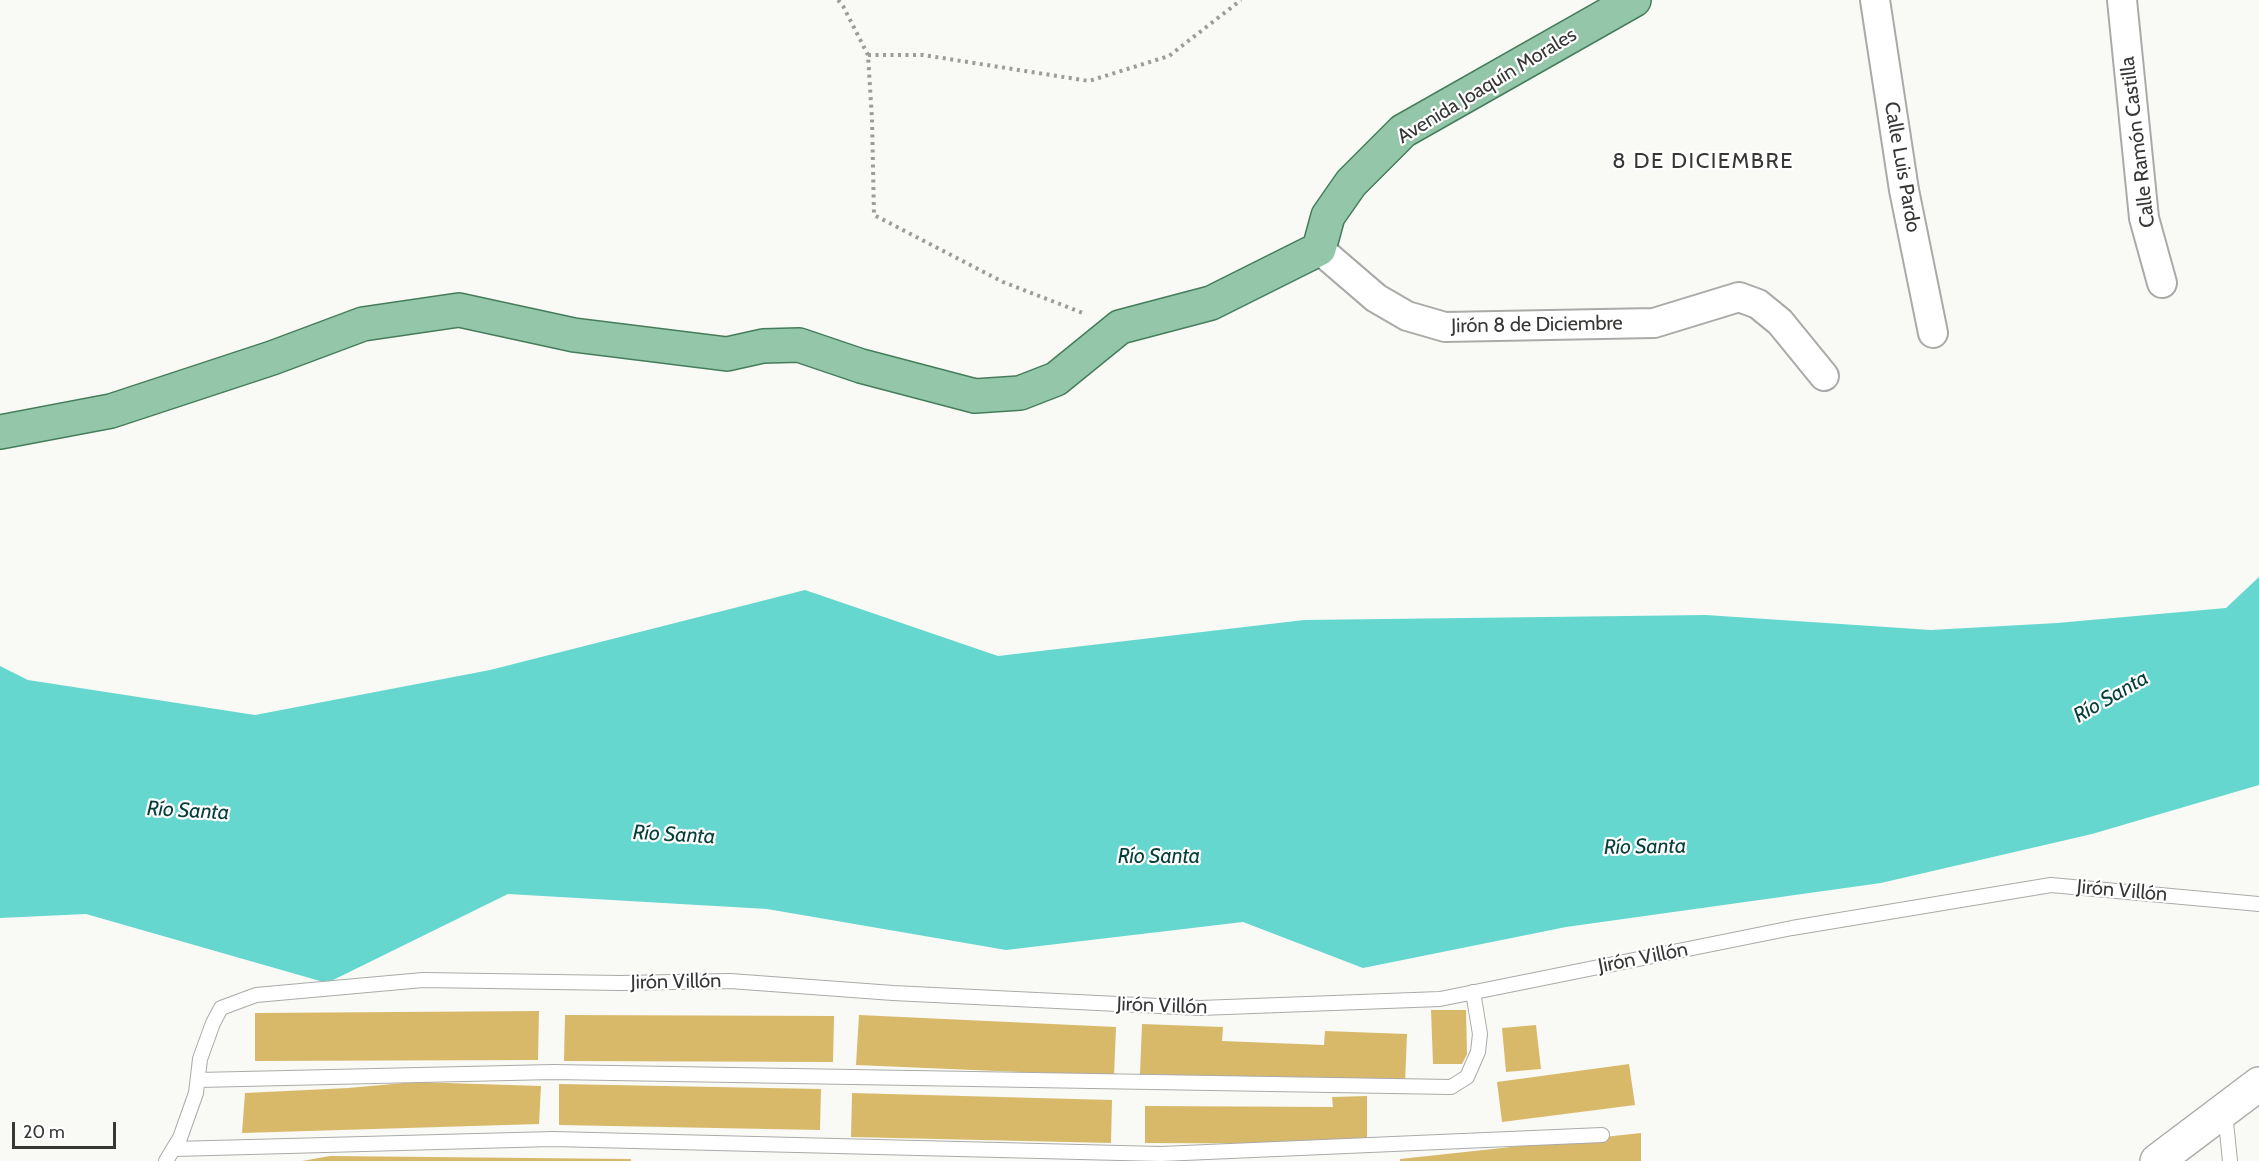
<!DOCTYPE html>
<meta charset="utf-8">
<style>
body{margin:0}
#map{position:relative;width:2259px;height:1161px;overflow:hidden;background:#f9faf6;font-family:Cabin,sans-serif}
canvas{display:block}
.scale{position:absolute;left:12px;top:1122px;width:104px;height:27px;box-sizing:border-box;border:3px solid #373736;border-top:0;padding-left:8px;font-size:18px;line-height:21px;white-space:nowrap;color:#373736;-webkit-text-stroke:4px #fff;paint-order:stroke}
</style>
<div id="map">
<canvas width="2259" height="1161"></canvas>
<div class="scale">20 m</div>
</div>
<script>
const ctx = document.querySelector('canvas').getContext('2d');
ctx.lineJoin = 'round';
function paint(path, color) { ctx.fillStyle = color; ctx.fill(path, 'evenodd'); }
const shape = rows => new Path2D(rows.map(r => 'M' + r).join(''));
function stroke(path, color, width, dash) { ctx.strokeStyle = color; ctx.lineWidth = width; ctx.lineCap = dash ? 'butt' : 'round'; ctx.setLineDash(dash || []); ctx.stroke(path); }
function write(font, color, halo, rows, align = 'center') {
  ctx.font = font + ' Cabin,sans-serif'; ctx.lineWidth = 4.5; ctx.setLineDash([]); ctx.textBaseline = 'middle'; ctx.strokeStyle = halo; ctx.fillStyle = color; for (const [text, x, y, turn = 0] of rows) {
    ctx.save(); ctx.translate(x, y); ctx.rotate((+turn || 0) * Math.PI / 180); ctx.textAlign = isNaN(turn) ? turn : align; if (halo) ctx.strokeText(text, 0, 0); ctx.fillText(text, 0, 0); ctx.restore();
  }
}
paint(shape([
 [2259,577,2259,785,2092,834,1881,883,1566,927,1363,968,1243,922,1006,950,767,909,508,894,327,983,86,914,0,918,0,666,28,680,255,715,490,670,805,590,998,656,1304,620,1706,615,1931,630,2057,623,2226,608]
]), '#65d7ce');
paint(shape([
 [1431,1010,1466,1010,1467,1054,1462,1064,1433,1064],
 [539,1011,538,1060,255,1061,255,1013],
 [565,1015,834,1016,833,1062,564,1061],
 [859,1015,1116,1027,1114,1076,856,1065],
 [1142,1024,1223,1027,1222,1041,1324,1045,1325,1031,1407,1034,1405,1083,1140,1074],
 [1536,1025,1541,1069,1506,1072,1502,1028],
 [1629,1064,1635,1105,1502,1122,1497,1082],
 [415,1082,541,1086,539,1124,242,1133,245,1093,348,1088],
 [559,1084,821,1089,820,1130,559,1125],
 [852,1093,1112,1100,1111,1143,851,1137],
 [1367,1096,1367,1144,1145,1143,1145,1106,1333,1107,1332,1097],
 [1641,1133,1641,1161,1400,1161,1400,1159],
 [330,1156,631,1159,631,1161,302,1161]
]), '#d8b96a');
const service = shape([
 [198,1080,553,1072,1451,1087,1467,1077,1478,1052,1480,1034,1473,992],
 [2225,1112,2230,1161],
 [174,1149,553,1139,1161,1154,1602,1135],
 [166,1161,180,1138,196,1093,200,1059,213,1023,221,1008,256,995,423,980,620,983,730,981,893,993,1200,1008,1440,999,1792,928,2051,885,2259,904]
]);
const minor = shape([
 [1875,0,1904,190,1933,333],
 [2122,0,2144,218,2162,283],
 [1319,249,1376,298,1407,316,1445,327,1654,323,1739,297,1758,304,1780,322,1824,376]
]);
const tertiary = shape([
 [2157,1161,2259,1084]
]);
const primary = shape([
 [0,432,111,411,272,358,363,324,459,310,574,335,727,354,763,346,799,345,861,366,975,396,1020,393,1056,379,1120,327,1211,303,1319,249,1328,216,1351,183,1403,131,1634,0]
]);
stroke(service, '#aaaba8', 16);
stroke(minor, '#aaaba8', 32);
stroke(tertiary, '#aaaba8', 36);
stroke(primary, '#457d5b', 36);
stroke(shape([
 [838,0,843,6,868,55,872,119,874,215,1003,282,1083,313],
 [868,55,923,55,1089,81,1169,56,1241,0]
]), '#9c9d9a', 4, [3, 4.5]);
stroke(service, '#fff', 14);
stroke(minor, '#fff', 28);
stroke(tertiary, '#fff', 33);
stroke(primary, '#94c7a9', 33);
write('20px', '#373736', '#fff', [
 ["Avenida Joaquín Morales",1487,86,-31],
 ["Calle Ramón Castilla",2138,142,-97],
 ["Calle Luis Pardo",1902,167,80],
 ["Jirón 8 de Diciembre",1537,325,-1],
 ["Jirón Villón",2122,891,5],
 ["Jirón Villón",1643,958,-11],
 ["Jirón Villón",676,982,-1],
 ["Jirón Villón",1162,1006,2]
]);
write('italic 21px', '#063e3a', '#fff', [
 ["Río Santa",2111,697,-30],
 ["Río Santa",188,811,3],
 ["Río Santa",674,835,3],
 ["Río Santa",1645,847,-1],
 ["Río Santa",1159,857]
]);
ctx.letterSpacing = '1.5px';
write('22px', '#373736', '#fff', [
 ["8 DE DICIEMBRE",1703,162]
]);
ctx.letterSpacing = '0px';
</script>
